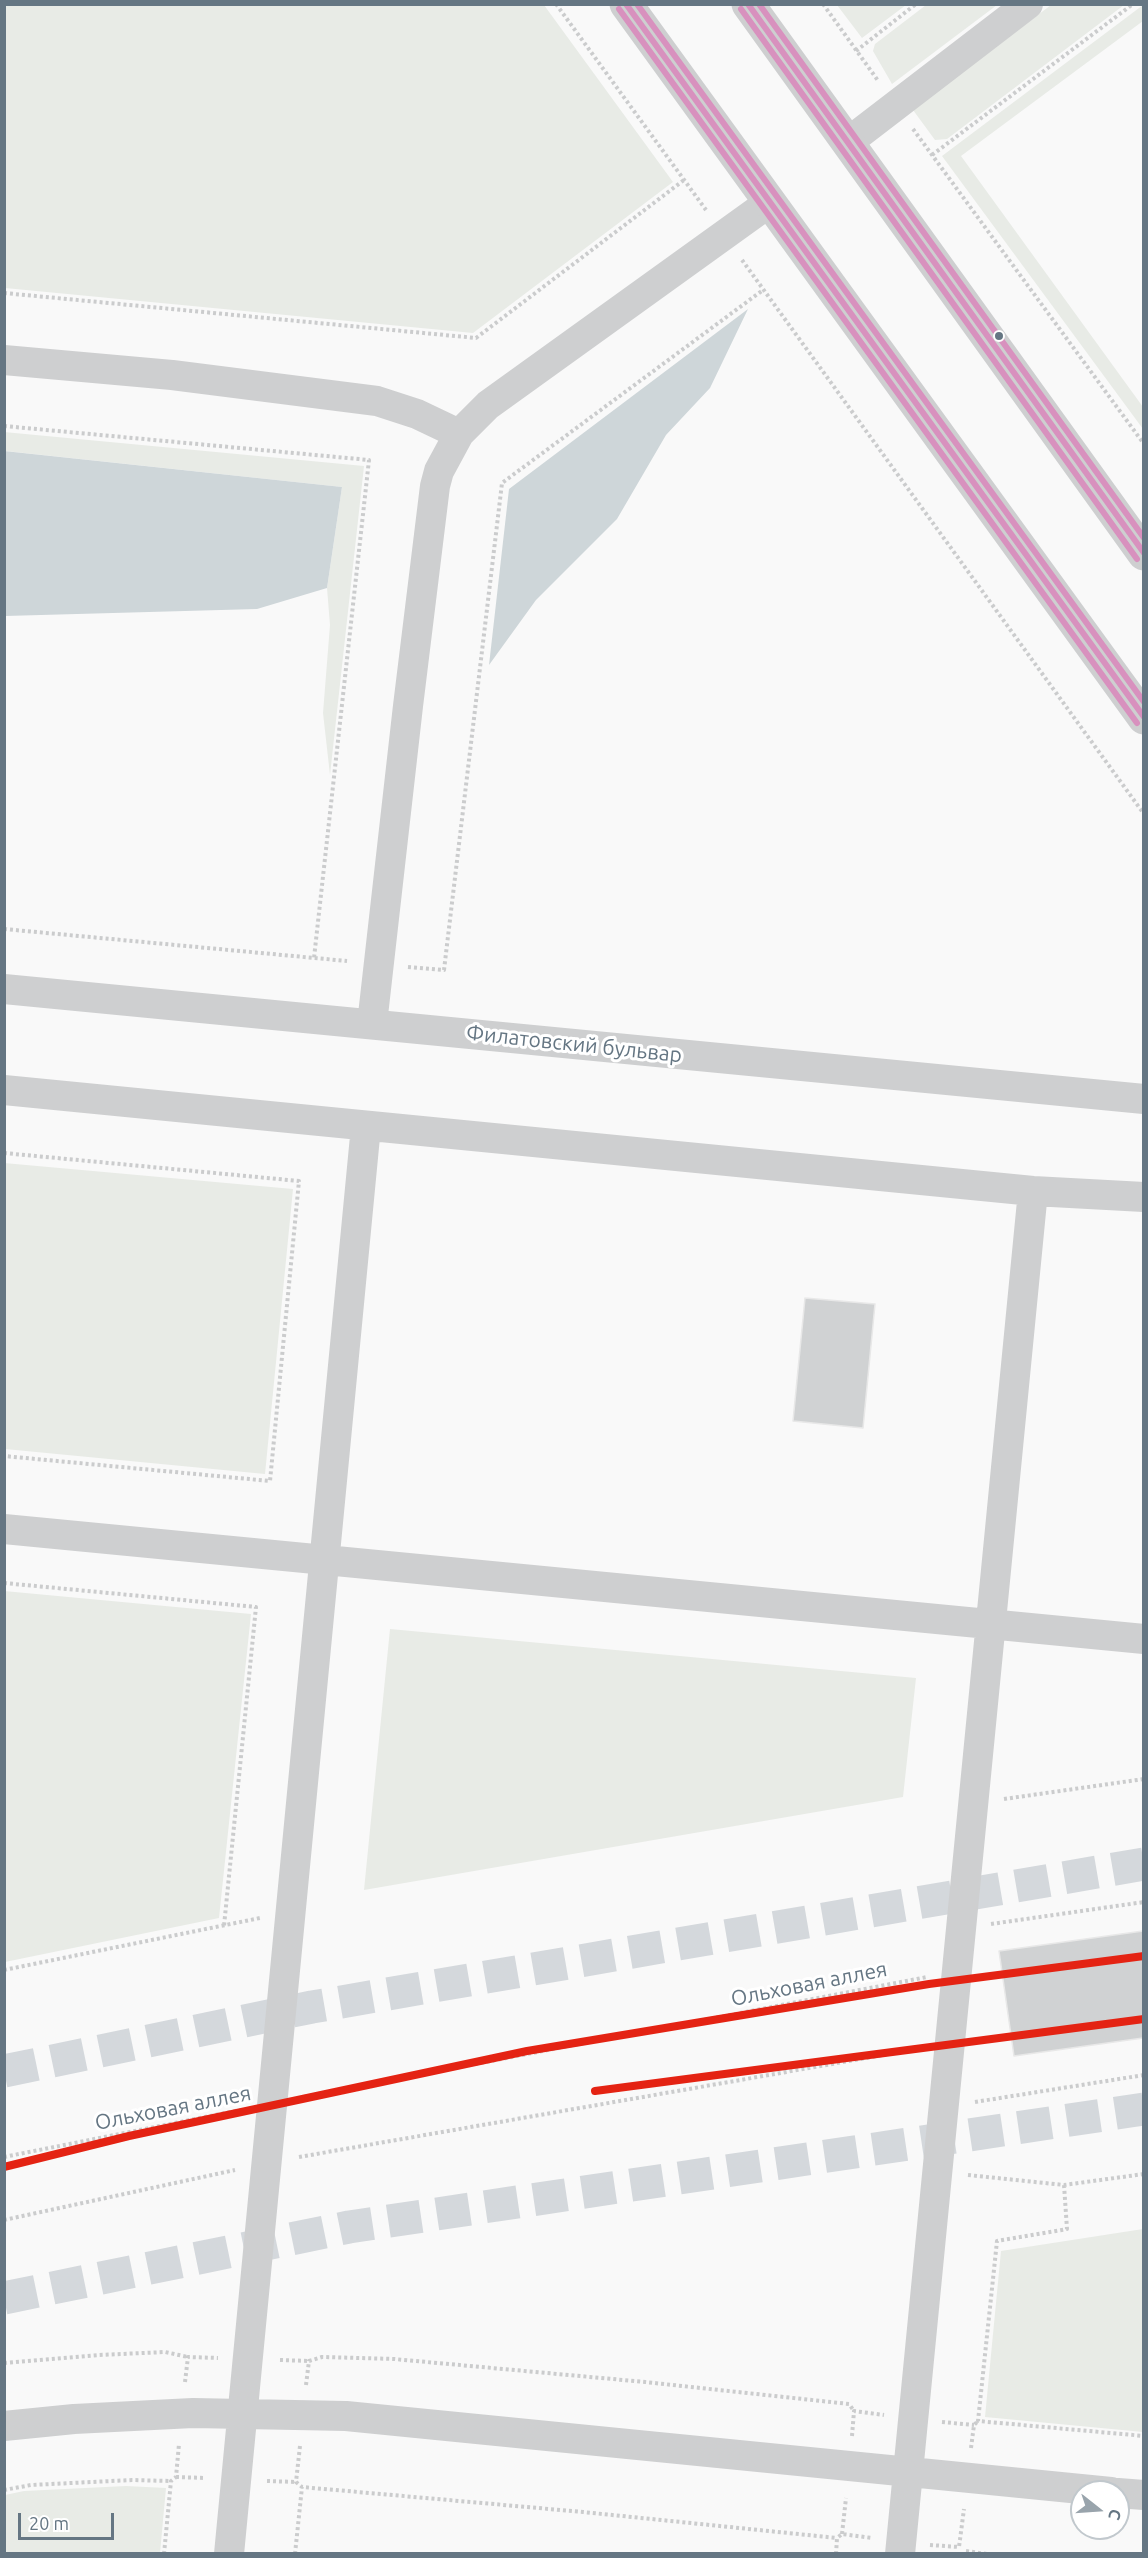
<!DOCTYPE html>
<meta charset="utf-8">
<style>
body{margin:0}
#map{position:relative;width:1148px;height:2558px;overflow:hidden;background:#f9f9f9;font-family:Ubuntu,sans-serif}
canvas{display:block}
.frame{position:absolute;inset:0;border:6px solid #657683;pointer-events:none}
.north{position:absolute;left:1070px;top:2480px;width:60px;height:60px;box-sizing:border-box;background:#fff;border:2px solid #c1c8cd;border-radius:50%;rotate:107deg;font-size:16px;font-weight:700;line-height:24px;text-align:center;color:#657683}
.north::after{content:'';display:block;margin:auto;width:21px;height:27px;background:#99a4ac;clip-path:polygon(50% 0,100% 100%,50% 72%,0 100%)}
.scale{position:absolute;left:18px;top:2513px;width:96px;height:27px;box-sizing:border-box;border:3px solid #657683;border-top:0;padding-left:8px;font-size:18px;line-height:21px;white-space:nowrap;color:#657683;-webkit-text-stroke:4px #fff;paint-order:stroke}
</style>
<div id="map">
<canvas width="1148" height="2558"></canvas>
<div class="frame"></div>
<div class="north">С</div>
<div class="scale">20 m</div>
</div>
<script>
const ctx = document.querySelector('canvas').getContext('2d');
ctx.lineJoin = 'round';
function paint(path, color) { ctx.fillStyle = color; ctx.fill(path, 'evenodd'); }
const shape = rows => new Path2D(rows.map(r => 'M' + r).join(''));
function stroke(path, color, width, dash) { ctx.strokeStyle = color; ctx.lineWidth = width; ctx.lineCap = dash ? 'butt' : 'round'; ctx.setLineDash(dash || []); ctx.stroke(path); }
function write(font, color, halo, rows, align = 'center') {
  ctx.font = font + ' Ubuntu,sans-serif'; ctx.lineWidth = 6; ctx.setLineDash([]); ctx.textBaseline = 'middle'; ctx.strokeStyle = halo; ctx.fillStyle = color; for (const [text, x, y, turn = 0] of rows) {
    ctx.save(); ctx.translate(x, y); ctx.rotate((+turn || 0) * Math.PI / 180); ctx.textAlign = isNaN(turn) ? turn : align; if (halo) ctx.strokeText(text, 0, 0); ctx.fillText(text, 0, 0); ctx.restore();
  }
}
paint(shape([
 [4,5,544,5,673,182,473,333,5,288],
 [837,5,906,5,862,38],
 [926,5,997,5,892,84,873,51,875,44],
 [1051,5,1124,5,947,139,935,140,913,110],
 [1143,5,1143,21,961,156,1143,407,1143,429,942,156],
 [4,432,364,466,330,775,323,713,330,625,327,588,342,487,5,451],
 [4,1163,293,1189,265,1474,5,1449],
 [4,1591,251,1614,219,1918,5,1962],
 [390,1629,916,1678,903,1797,364,1890],
 [1143,2229,1143,2432,985,2417,1001,2251],
 [126,2486,166,2488,160,2553,5,2553,5,2495,24,2491]
]), '#e8ebe6');
paint(shape([
 [748,309,710,388,666,435,617,519,536,600,489,665,509,489],
 [4,451,342,487,327,588,257,609,5,616]
]), '#ced6d9');
const building = shape([
 [805,1298,875,1304,863,1428,793,1421,805,1298],
 [1143,1931,1143,2038,1014,2056,999,1951,1143,1931]
]);
paint(building, '#d0d2d3');
stroke(building, '#e8e8e8', 1.5);
stroke(shape([
 [4,2071,312,2007,1144,1864],
 [4,2298,349,2227,1144,2109]
]), '#d4d8dc', 33, [33, 16]);
stroke(shape([
 [556,4,706,210],
 [823,4,879,82],
 [856,51,916,4],
 [913,129,1144,444],
 [932,155,1133,4],
 [742,260,1144,814],
 [4,293,476,338,684,180],
 [4,426,369,460,314,958],
 [4,929,347,961],
 [408,967,444,970,502,483,763,290],
 [4,1153,299,1181,270,1481,4,1456],
 [4,1583,256,1607,224,1926],
 [1004,1799,1144,1779],
 [991,1924,1144,1902],
 [4,1970,260,1918],
 [304,2097,927,1977],
 [975,2102,1144,2075],
 [4,2157,240,2110],
 [299,2157,918,2049],
 [968,2175,1064,2185,1144,2174],
 [1064,2185,1067,2229,997,2241,978,2421,1144,2436],
 [4,2220,235,2170],
 [280,2360,309,2361],
 [4,2363,99,2355,165,2352,188,2357],
 [185,2382,188,2357,218,2358],
 [306,2385,309,2361,322,2357,394,2359,645,2382,849,2404,854,2411],
 [942,2422,974,2425],
 [852,2436,854,2411,884,2415],
 [300,2446,296,2482,302,2487,583,2512,837,2538],
 [971,2448,974,2425,978,2421],
 [176,2477,206,2478],
 [267,2481,296,2482],
 [4,2490,31,2485,132,2480,171,2481],
 [842,2534,846,2498],
 [930,2545,959,2547,964,2509],
 [966,2551,987,2554],
 [164,2554,171,2481,176,2477,179,2444],
 [295,2554,302,2487],
 [836,2554,837,2538,842,2534,872,2538]
]), '#cbcccd', 4, [3, 3]);
stroke(shape([
 [847,143,1028,4],
 [4,360,172,375,377,401,417,414,459,434],
 [4,989,1144,1099],
 [372,1024,408,706,435,486,439,471,459,434,488,405,770,202],
 [4,1090,1033,1191,1144,1197],
 [4,1529,1144,1639],
 [4,2426,74,2419,193,2413,346,2416,1111,2492],
 [1118,2493,1144,2495],
 [229,2554,366,1126],
 [900,2554,1033,1191]
]), '#cecfd0', 30);
stroke(shape([
 [626,4,1144,718],
 [748,4,1144,554]
]), '#cecfd0', 33);
stroke(shape([
 [626,4,1144,717],
 [748,4,1144,553]
]), '#d891be', 6);
stroke(shape([
 [619,9,1137,723],
 [741,9,1137,559]
]), '#d891be', 6);
stroke(shape([
 [637,4,1144,702],
 [759,4,1144,538]
]), '#d891be', 6);
stroke(shape([
 [595,2091,1144,2019],
 [4,2167,129,2136,527,2051,929,1984,1144,1956]
]), '#e42313', 8);
for (const [x, y, r, color] of [
 [999,336,5,"#657683"]
]) { const dot = new Path2D(); dot.arc(x, y, r, 0, 2 * Math.PI); ctx.fillStyle = color; ctx.fill(dot); stroke(dot, '#fff', 2); }
write('21px', '#657683', '#fff', [
 ["Филатовский бульвар",574,1044,6],
 ["Ольховая аллея",809,1984,-11],
 ["Ольховая аллея",173,2108,-11]
]);
</script>
